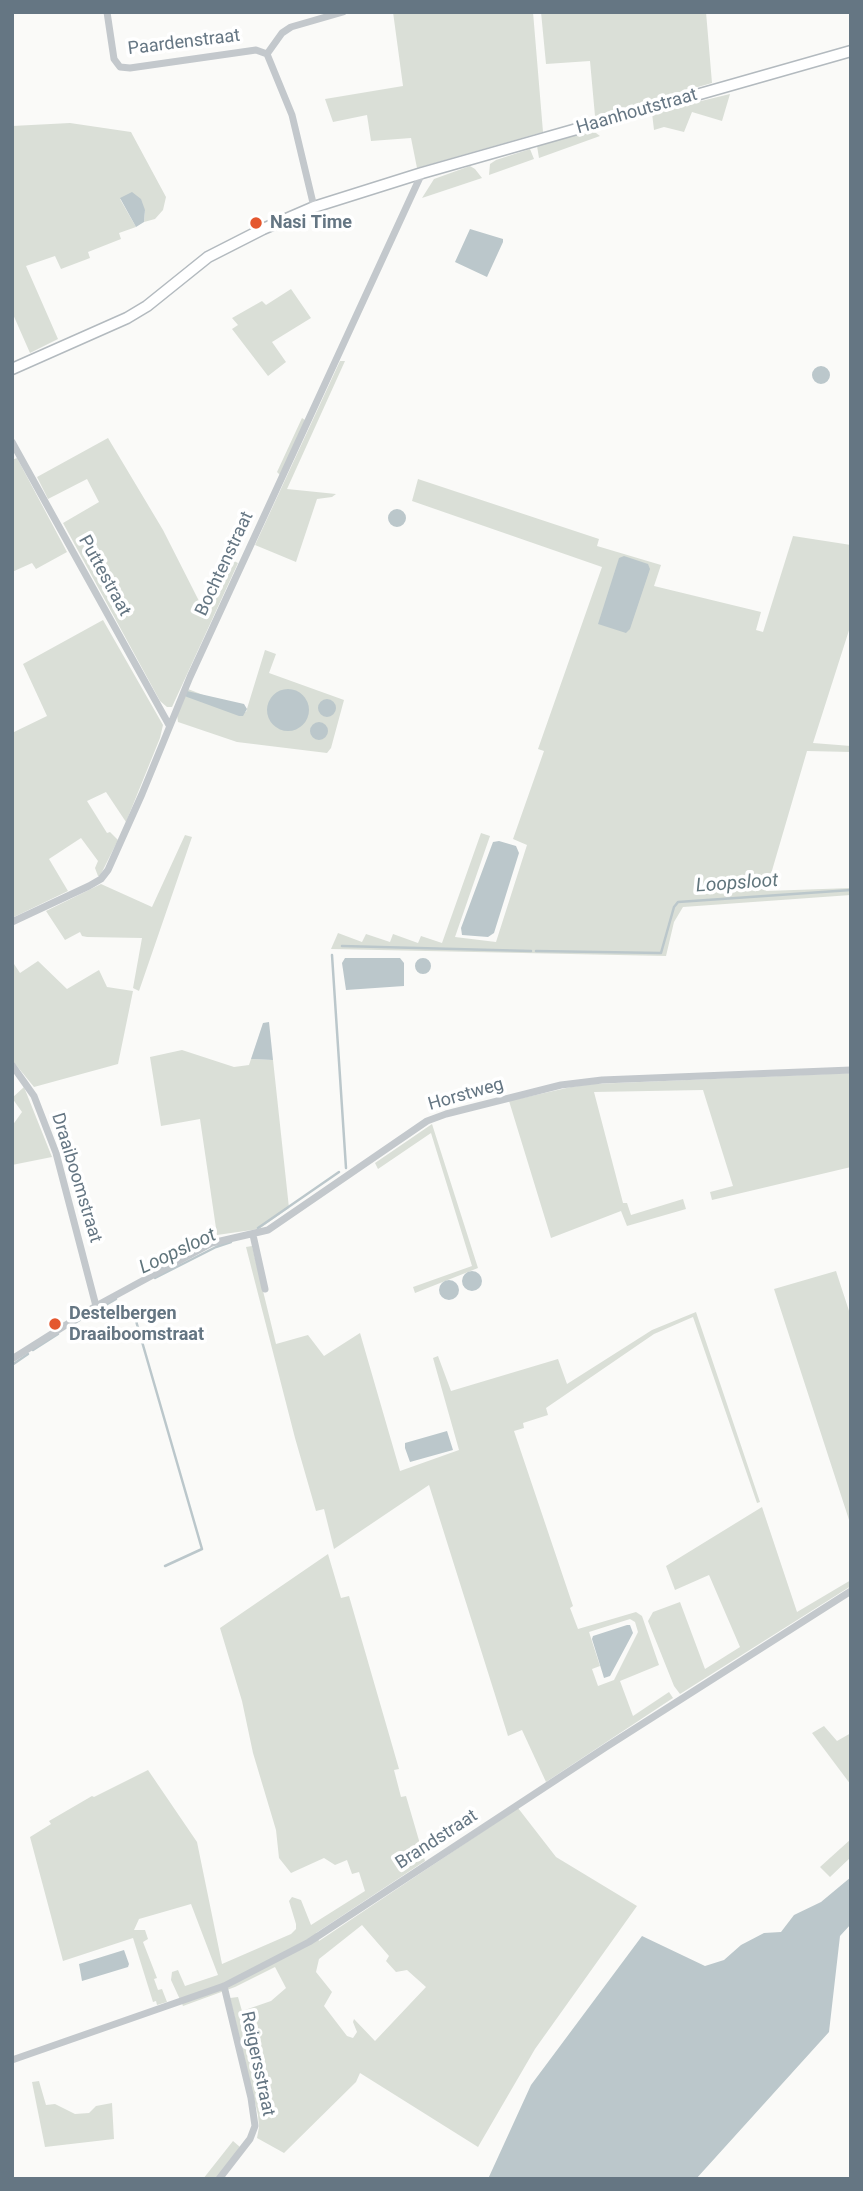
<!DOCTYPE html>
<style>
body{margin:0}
#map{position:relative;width:863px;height:2191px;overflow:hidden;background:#fafaf8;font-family:Roboto,sans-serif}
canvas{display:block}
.frame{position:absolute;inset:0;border:14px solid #657683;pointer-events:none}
</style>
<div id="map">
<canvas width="863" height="2191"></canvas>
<div class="frame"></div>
</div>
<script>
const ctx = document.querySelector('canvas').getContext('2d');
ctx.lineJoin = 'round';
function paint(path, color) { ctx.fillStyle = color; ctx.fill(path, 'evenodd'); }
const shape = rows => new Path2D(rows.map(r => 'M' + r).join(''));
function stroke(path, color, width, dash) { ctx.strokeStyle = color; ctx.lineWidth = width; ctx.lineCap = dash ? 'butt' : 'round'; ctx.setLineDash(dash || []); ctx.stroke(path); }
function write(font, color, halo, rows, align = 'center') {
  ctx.font = font + ' Roboto,sans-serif'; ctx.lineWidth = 7; ctx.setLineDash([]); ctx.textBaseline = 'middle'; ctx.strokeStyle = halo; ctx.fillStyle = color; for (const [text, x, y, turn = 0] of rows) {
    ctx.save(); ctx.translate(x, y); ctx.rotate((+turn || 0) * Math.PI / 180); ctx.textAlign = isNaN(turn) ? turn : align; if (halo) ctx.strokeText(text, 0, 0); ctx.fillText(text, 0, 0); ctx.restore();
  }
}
paint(shape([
 [393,12,533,12,543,132,417,168,411,138,371,141,367,115,333,122,325,99,403,86],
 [541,12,706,12,712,83,595,116,590,61,546,64],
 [730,94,722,121,692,112,684,132,664,127,654,130,652,113],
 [70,123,131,132,166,197,163,210,155,219,144,222,145,210,120,199,136,227,119,233,121,239,88,252,90,258,61,269,55,256,26,266,58,339,30,353,12,312,12,126],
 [592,130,600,136,539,158,537,146],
 [530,149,534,159,489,175,490,164,496,160],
 [470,166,475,169,482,178,422,198,434,179],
 [291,289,311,318,272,342,286,362,268,376,232,329,238,325,232,318,262,301,266,305],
 [340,361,345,361,287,489,336,494,332,497,317,499,296,562,255,545],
 [302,418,305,420,281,476,277,472],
 [108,438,163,530,199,601,217,590,232,560,238,563,172,707,167,707,160,701,63,523,99,502,87,479,48,499,37,477],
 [17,458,67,552,36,569,32,563,12,572,12,460],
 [418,479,599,539,597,546,661,565,654,586,761,612,756,630,763,632,793,536,851,545,851,624,813,743,851,746,851,752,807,751,766,891,851,888,851,895,683,907,674,922,666,956,331,949,338,933,362,942,366,934,390,942,393,934,418,943,421,936,442,943,481,833,490,836,455,937,496,942,527,845,513,839,544,751,538,749,602,567,412,501],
 [103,620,163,725,160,738,126,822,106,792,87,801,107,833,110,832,118,840,100,876,98,876,95,868,98,861,81,838,49,859,68,891,12,918,12,733,47,716,23,664],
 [265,650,276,654,269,673,344,700,331,748,327,753,237,742,178,722,177,715,188,689,246,712],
 [185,835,192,837,139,991,133,988,142,938,87,937,82,936,80,932,65,940,46,911,101,884,152,907],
 [12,961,20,973,38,961,67,989,99,970,107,987,133,991,118,1064,34,1087,12,1060],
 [182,1050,234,1067,249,1065,251,1059,273,1060,289,1208,259,1229,217,1235,200,1119,161,1126,150,1057],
 [851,1073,851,1167,712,1200,710,1192,733,1186,703,1090,594,1092,623,1203,627,1203,631,1215,683,1199,686,1209,627,1226,621,1211,551,1238,509,1101,571,1087,593,1084],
 [24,1087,52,1157,12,1165,12,1126,22,1112,12,1098],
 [432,1124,478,1268,415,1293,413,1287,472,1266,431,1133,378,1169,375,1163],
 [252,1246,276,1344,308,1335,324,1356,360,1333,400,1471,459,1450,433,1358,438,1356,451,1391,558,1359,567,1384,652,1330,696,1312,760,1502,757,1503,693,1317,654,1334,546,1408,548,1415,523,1423,524,1428,514,1431,573,1606,570,1608,578,1629,636,1612,642,1616,659,1665,620,1681,633,1716,669,1692,673,1698,546,1782,522,1730,508,1736,429,1485,334,1549,324,1509,316,1511,295,1438,246,1247],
 [630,1619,635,1622,638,1632,614,1680,598,1686,592,1669,600,1666,589,1632],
 [836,1271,851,1317,851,1526,774,1289],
 [762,1507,797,1612,851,1580,851,1586,680,1694,674,1686,648,1621,653,1612,680,1602,705,1669,740,1647,709,1575,675,1590,666,1566],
 [328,1554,341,1598,349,1596,399,1769,394,1770,401,1797,406,1796,425,1861,316,1933,319,1941,518,1808,556,1857,637,1906,535,2049,478,2147,360,2073,356,2082,284,2153,257,2138,259,2127,258,2115,230,1998,238,1997,242,2011,271,2001,286,1988,275,1967,235,1987,183,2006,171,1980,172,1972,178,1970,185,1986,218,1975,191,1904,139,1919,134,1930,145,1930,148,1939,143,1942,157,1978,154,1979,158,1990,162,1989,167,2002,157,2005,156,2001,153,2002,133,1938,63,1961,30,1837,51,1824,49,1821,92,1796,94,1797,148,1770,197,1842,222,1964,291,1934,296,1929,296,1924,289,1901,292,1897,301,1900,311,1925,365,1891,359,1872,352,1874,347,1860,335,1865,324,1858,291,1873,279,1858,276,1830,253,1753,242,1701,220,1628],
 [362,1925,389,1956,386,1961,396,1972,407,1970,426,1987,375,2041,354,2019,353,2022,357,2032,353,2038,347,2036,324,2006,332,1992,316,1972,319,1959],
 [824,1726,837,1741,851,1733,851,1785,812,1733],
 [851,1839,851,1857,830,1877,820,1867],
 [39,2081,46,2105,55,2104,75,2114,89,2113,96,2106,112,2103,114,2139,45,2147,32,2082],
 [233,2141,240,2147,217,2179,203,2179]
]), '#dadfd7');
paint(shape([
 [132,192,141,199,145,210,144,222,136,227,120,198],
 [470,229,503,239,503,242,487,277,455,262],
 '812 375a9 9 0 1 1 18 0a9 9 0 1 1-18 0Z',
 '388 518a9 9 0 1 1 18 0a9 9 0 1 1-18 0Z',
 [624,556,648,564,650,569,630,629,626,633,598,624,619,558],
 '267 710a21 21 0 1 1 42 0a21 21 0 1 1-42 0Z',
 [187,691,244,704,247,709,243,716,239,716,187,697,185,696],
 '318 708a9 9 0 1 1 18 0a9 9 0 1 1-18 0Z',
 '310 731a9 9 0 1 1 18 0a9 9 0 1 1-18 0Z',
 [499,841,516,846,519,853,494,933,488,937,462,935,461,928,493,842],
 '415 966a8 8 0 1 1 16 0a8 8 0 1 1-16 0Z',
 [345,958,400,958,404,963,404,986,346,990,342,963],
 [269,1022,273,1060,251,1059,263,1023],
 '462 1281a10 10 0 1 1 20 0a10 10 0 1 1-20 0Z',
 '439 1290a10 10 0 1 1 20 0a10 10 0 1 1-20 0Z',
 [447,1431,453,1450,410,1462,405,1448,405,1443],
 [627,1625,630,1625,633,1633,610,1676,604,1678,592,1639,593,1636],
 [851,1877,851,1924,840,1936,829,2032,696,2179,488,2179,531,2085,642,1936,705,1966,724,1960,741,1945,764,1933,781,1932,794,1915,821,1902],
 [124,1950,129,1964,128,1967,82,1981,79,1964]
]), '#bbc7cb');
stroke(shape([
 [342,946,531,951],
 [536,951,661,953,674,907,678,902,851,890],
 [332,955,346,1168],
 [258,1228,339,1172],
 [155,1278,216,1247,231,1242],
 [134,1314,202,1549,165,1566],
 [73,1324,116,1299],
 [33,1350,58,1334],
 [12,1365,28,1354]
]), '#bbc7cb', 2.5);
const secondary = shape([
 [12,369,127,318,147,306,208,257,263,229,314,207,422,173,851,51]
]);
stroke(secondary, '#b3babf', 13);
stroke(shape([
 [107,12,114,59,120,67,130,68,256,50,267,54,282,33,291,27,343,12],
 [267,54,292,115,314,207],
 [12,442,169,725],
 [12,922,89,886,101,879,108,870,142,794,190,677,422,173],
 [12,1065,34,1096,56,1153,96,1306],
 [253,1235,265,1289],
 [12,1359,96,1306,212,1243,268,1230,427,1121,446,1114,561,1085,602,1080,851,1070],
 [12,2060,224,1986,309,1942,606,1747,851,1591],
 [219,2179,250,2139,255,2126,251,2098,224,1986]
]), '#c3c8cc', 7);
stroke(secondary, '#fff', 10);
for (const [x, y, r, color] of [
 [256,223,7,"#e4572e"],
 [55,1324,7,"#e4572e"]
]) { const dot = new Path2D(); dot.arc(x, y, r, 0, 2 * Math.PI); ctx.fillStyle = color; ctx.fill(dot); stroke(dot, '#fff', 2.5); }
write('18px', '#657683', '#fff', [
 ["Paardenstraat",184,43,-7],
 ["Haanhoutstraat",637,112,-16],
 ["Bochtenstraat",225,564,-65],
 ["Puttestraat",104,576,61],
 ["Horstweg",466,1095,-16],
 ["Draaiboomstraat",76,1178,73],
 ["Brandstraat",437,1840,-33],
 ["Reigersstraat",257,2064,78]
]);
write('bold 18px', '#657683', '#fff', [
 ["Nasi Time",270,223],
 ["Destelbergen",69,1314],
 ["Draaiboomstraat",69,1335]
], 'left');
write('italic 19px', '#60757c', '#fff', [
 ["Loopsloot",737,884,-4],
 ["Loopsloot",178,1252,-25]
]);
</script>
